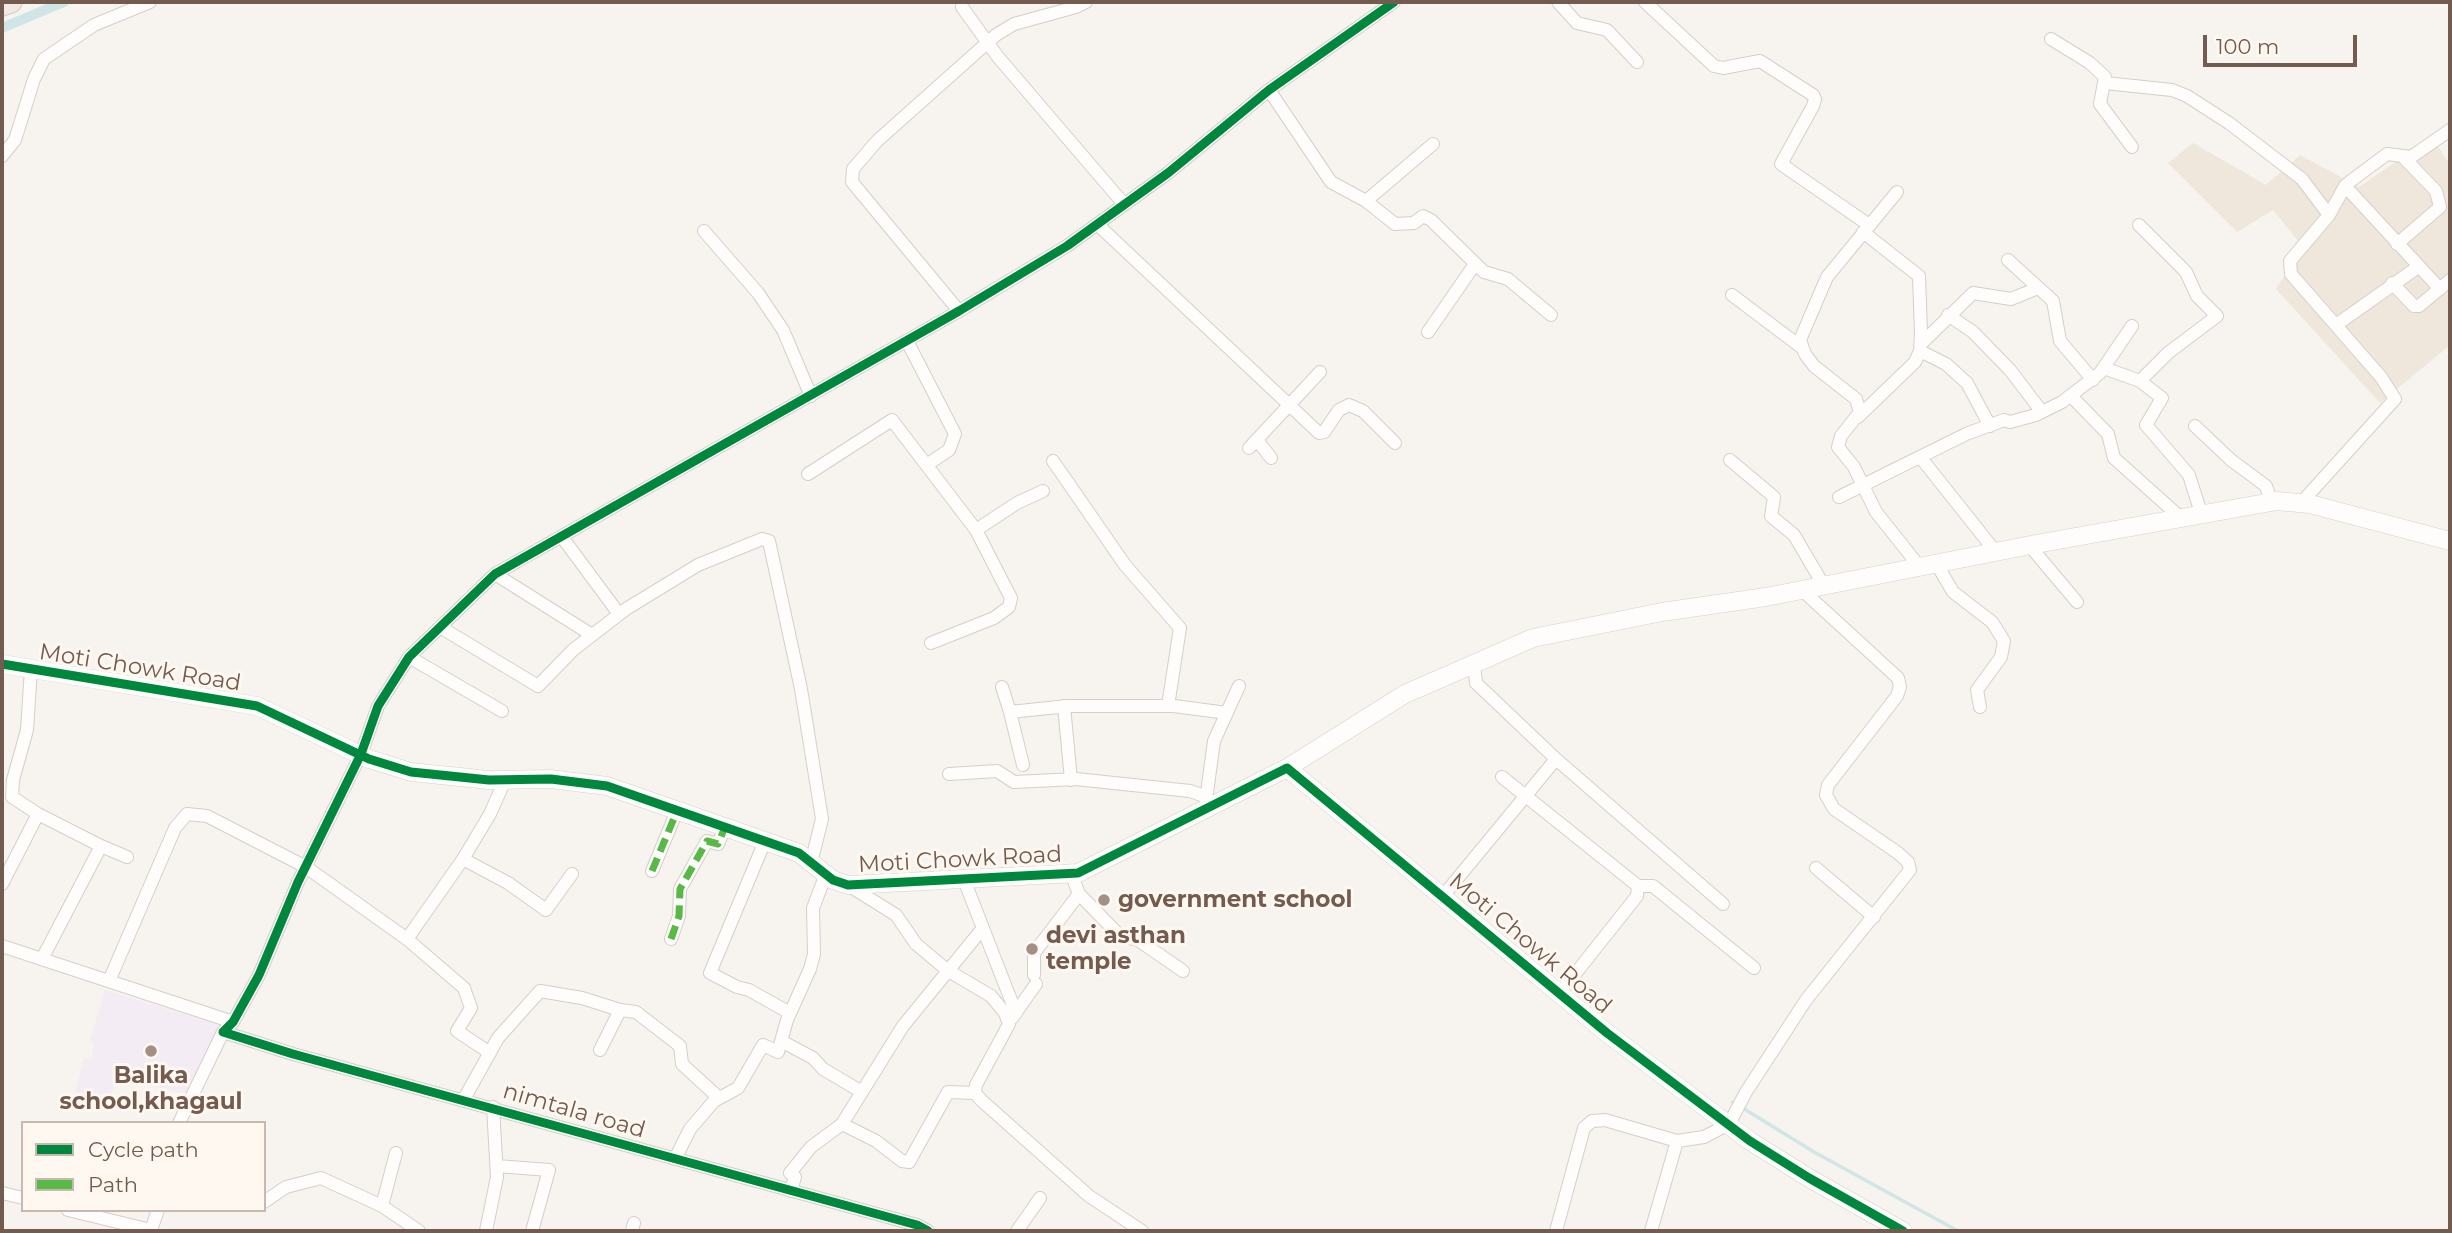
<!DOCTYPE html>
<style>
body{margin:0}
#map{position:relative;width:2452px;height:1233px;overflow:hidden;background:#f7f3ee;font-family:Montserrat,sans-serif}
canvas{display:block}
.frame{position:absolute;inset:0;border:4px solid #745b4f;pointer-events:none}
.legend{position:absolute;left:21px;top:1121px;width:245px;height:91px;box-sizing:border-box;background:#fef8f0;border:2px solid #c7b9b0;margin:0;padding:9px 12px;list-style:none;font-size:21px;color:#745b4f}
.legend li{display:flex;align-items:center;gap:14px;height:35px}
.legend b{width:35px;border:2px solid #c7b9b0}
.scale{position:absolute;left:2203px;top:35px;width:154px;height:32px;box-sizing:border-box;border:4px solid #745b4f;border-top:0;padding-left:9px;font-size:21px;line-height:24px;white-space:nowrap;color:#745b4f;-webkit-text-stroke:5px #fef8f0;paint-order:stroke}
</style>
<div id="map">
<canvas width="2452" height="1233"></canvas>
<div class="frame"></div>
<ul class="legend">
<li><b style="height:9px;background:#00873e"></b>Cycle path</li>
<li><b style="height:9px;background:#58b947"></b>Path</li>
</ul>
<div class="scale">100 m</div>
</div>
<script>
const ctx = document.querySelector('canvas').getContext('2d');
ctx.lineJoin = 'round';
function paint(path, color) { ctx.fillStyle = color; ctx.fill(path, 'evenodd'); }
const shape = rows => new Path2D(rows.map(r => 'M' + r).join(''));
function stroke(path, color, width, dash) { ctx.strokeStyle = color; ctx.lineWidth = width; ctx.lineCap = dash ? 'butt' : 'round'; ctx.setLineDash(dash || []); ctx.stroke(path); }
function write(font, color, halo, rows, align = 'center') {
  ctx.font = font + ' Montserrat,sans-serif'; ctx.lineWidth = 6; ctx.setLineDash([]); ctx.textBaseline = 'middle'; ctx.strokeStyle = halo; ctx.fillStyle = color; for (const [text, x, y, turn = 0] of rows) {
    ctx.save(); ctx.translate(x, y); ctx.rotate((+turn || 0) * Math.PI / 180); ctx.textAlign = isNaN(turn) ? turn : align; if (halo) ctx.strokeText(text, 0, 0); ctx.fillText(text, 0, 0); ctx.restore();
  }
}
paint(shape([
 [2432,137,2450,165,2450,345,2380,403,2276,289,2303,247,2273,210,2237,232,2168,163,2193,143,2266,185,2300,155,2359,187]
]), '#efe6dc');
paint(shape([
 [105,990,222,1026,192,1095,117,1079,104,1111,72,1104,84,1059,91,1059,94,1044,90,1040]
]), '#f4ecf4');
stroke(shape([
 [1733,1102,1814,1152,1958,1231]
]), '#d0e5e6', 3.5);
stroke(shape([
 [2,28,64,2]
]), '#d0e5e6', 10);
const street = shape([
 [1558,2,1577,23,1607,30,1637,62],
 [1645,2,1714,66,1723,68,1760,61,1813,95,1815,99,1813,106,1781,164,1869,225],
 [962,7,998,57,1123,203],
 [2051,39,2090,63,2105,77,2100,104,2132,147],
 [2105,83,2172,90,2187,96,2229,123,2302,179,2329,215],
 [1269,90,1331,182,1366,201,1395,224,1414,223,1423,216,1431,220,1484,272,1508,279,1551,315],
 [2,156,15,140,34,79,44,59,94,25,150,2],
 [2345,186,2440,289],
 [1897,192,1827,277,1800,340,1805,354,1814,366,1856,399,1860,412,1841,436,1838,447,1854,467,1876,512,1919,566],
 [1366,201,1433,144],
 [1097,224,1319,433,1324,432,1339,410,1349,405,1363,411,1395,443],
 [2139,225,2186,272,2197,296,2217,316,2168,353,2140,381],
 [704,231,758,293,783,330,811,396],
 [2397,244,2440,207,2436,191,2404,158],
 [2008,260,2053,301,2060,341,2093,380],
 [2392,283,2414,306,2419,306,2450,280],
 [1732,295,1801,347],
 [959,311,852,182,853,169,877,141,996,35,1014,24,1076,7,1086,2],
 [1948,315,1973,332,2010,370,2042,412],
 [2336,325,2418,267],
 [1428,332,1475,264],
 [907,341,955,434,949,450,928,464],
 [1921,344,1973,293,2011,299,2038,288],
 [1920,351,1946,364,1967,383,1990,426],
 [2104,368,2140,381,2162,398,2146,425,2189,475,2201,513],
 [2071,396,2108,434,2114,458,2180,517],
 [1858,417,1915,362,1920,351,1921,333,1919,276,1863,232],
 [2195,426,2231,460,2266,486,2271,501],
 [1257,440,1271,458],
 [1249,448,1320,372],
 [1921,458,1995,551],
 [1730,460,1774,497,1771,516,1794,535,1824,586],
 [1053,461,1125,565,1180,628,1168,706],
 [808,474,892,420,976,530],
 [1839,497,1966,434,2004,420,2010,422,2036,415,2062,402,2100,373,2132,326],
 [2301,503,2395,399,2381,377,2291,274,2290,261,2329,215,2345,186,2352,180,2387,154,2411,157,2450,130],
 [562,537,619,614],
 [2029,545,2077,602],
 [1936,563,1953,592,1992,622,2004,641,2001,657,1977,690,1980,707],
 [495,574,592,635],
 [440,627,538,686,573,650,626,609,698,565,762,539,769,541,801,689,822,819,811,863],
 [931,643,994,618,1009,607,1011,598,976,530,1017,503,1043,491],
 [409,657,502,711],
 [1002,687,1010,712],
 [1064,706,1071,780],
 [1556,759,1723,904],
 [1023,765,1010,712,1068,706,1174,706,1227,713],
 [949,774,997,771,1014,782,1076,779,1190,791,1204,796],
 [1502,777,1638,886,1637,896,1560,993],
 [1206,800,1214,741,1239,686],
 [38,814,101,846],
 [765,841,710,973,737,987,749,990,790,1013],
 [463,859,508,883,546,910,572,874],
 [1816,868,1874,917],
 [652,871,677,811],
 [1071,873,1079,894,1120,936,1138,940,1183,971],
 [963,877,1016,1013],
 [2,884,38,814,12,797,13,780,27,730,31,669],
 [848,885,896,915,916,944,947,970,991,996,1005,1013,1009,1024,976,1085,975,1093,981,1100,1089,1196,1142,1231],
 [1638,886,1653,886,1754,968],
 [1443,896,1556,759,1476,683,1474,664],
 [407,939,463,859,490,814,505,780],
 [671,939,679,916,680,889,707,841,718,844,725,827],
 [2,946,233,1022],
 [42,959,101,846,127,857],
 [1034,975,1034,953,1079,894],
 [109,981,175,828,187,814,207,816,306,867,407,939,464,988,471,1008,457,1031,490,1053],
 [1012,1018,1036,984],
 [783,1042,813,1058,823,1069,862,1092],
 [600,1050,620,1010,636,1012,680,1046,682,1064,719,1098],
 [464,1099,498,1038,540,991,582,998,620,1010],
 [179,1123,223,1032],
 [842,1124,876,1141,902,1161,909,1162,948,1092,975,1093],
 [396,1153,382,1206,419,1231],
 [675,1159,690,1129,714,1101,738,1088,763,1045,778,1052,787,1020,810,969,814,954,813,908,826,874],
 [497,1166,549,1170,532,1231],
 [791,1191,795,1177,790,1173,811,1147,842,1124,903,1026,983,928],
 [2,1193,23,1198],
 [264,1202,286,1187,321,1178,382,1206],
 [68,1210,151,1230,158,1210],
 [486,1231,497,1177,493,1107],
 [632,1231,634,1223],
 [928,1231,917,1225,293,1054,223,1032,233,1022,259,975,298,882,361,754,378,706,409,657,495,574,959,311,1067,246,1168,173,1269,90,1394,2],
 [1017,1231,1040,1198],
 [1556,1231,1584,1128,1592,1121,1605,1120,1677,1141,1704,1137,1729,1124,1746,1092,1806,1000,1910,870,1908,862,1898,853,1834,809,1826,795,1828,785,1897,696,1900,687,1898,678,1802,590],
 [1651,1231,1677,1141]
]);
const secondary = shape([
 [2,664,257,706,369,759,411,772,489,780,551,779,607,786,799,853,833,880,848,885,1078,873,1287,768,1607,1033,1750,1141,1809,1178,1903,1231],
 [1287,768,1405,694,1533,638,1662,612,1766,597,2036,544,2277,501,2310,504,2450,541]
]);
const highway = shape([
 [2,5,11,2]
]);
stroke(street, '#d5cfc9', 14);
stroke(secondary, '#d7d0ca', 19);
stroke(highway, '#d5cdc8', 23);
stroke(street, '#fefdfc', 12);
stroke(secondary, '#fefdfc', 18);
stroke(highway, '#f0e9e6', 21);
stroke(shape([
 [652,871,677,811],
 [671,939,679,916,680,889,707,841,718,844,725,827]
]), '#58b947', 7, [14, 7]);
stroke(shape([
 [2,664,257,706,369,759,411,772,489,780,551,779,607,786,799,853,833,880,848,885,1078,873,1287,768,1607,1033,1750,1141,1809,1178,1903,1231],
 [928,1231,917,1225,293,1054,223,1032,233,1022,259,975,298,882,361,754,378,706,409,657,495,574,959,311,1067,246,1168,173,1269,90,1394,2]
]), '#00873e', 9);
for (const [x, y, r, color] of [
 [1104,900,7,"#a29087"],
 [1032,949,7,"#a29087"],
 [151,1051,7,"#a29087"]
]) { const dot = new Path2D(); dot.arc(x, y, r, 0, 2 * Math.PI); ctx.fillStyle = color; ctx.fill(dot); stroke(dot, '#fef8f0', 2.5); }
write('23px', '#745b4f', '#fef8f0', [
 ["Moti Chowk Road",140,668,9],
 ["Moti Chowk Road",960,860,-3],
 ["Moti Chowk Road",1530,944,40],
 ["nimtala road",574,1111,16]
]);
write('bold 23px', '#745b4f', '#fef8f0', [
 ["government school",1118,900],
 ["devi asthan",1046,936],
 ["temple",1046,962],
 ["Balika",151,1076,"center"],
 ["school,khagaul",151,1102,"center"]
], 'left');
</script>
